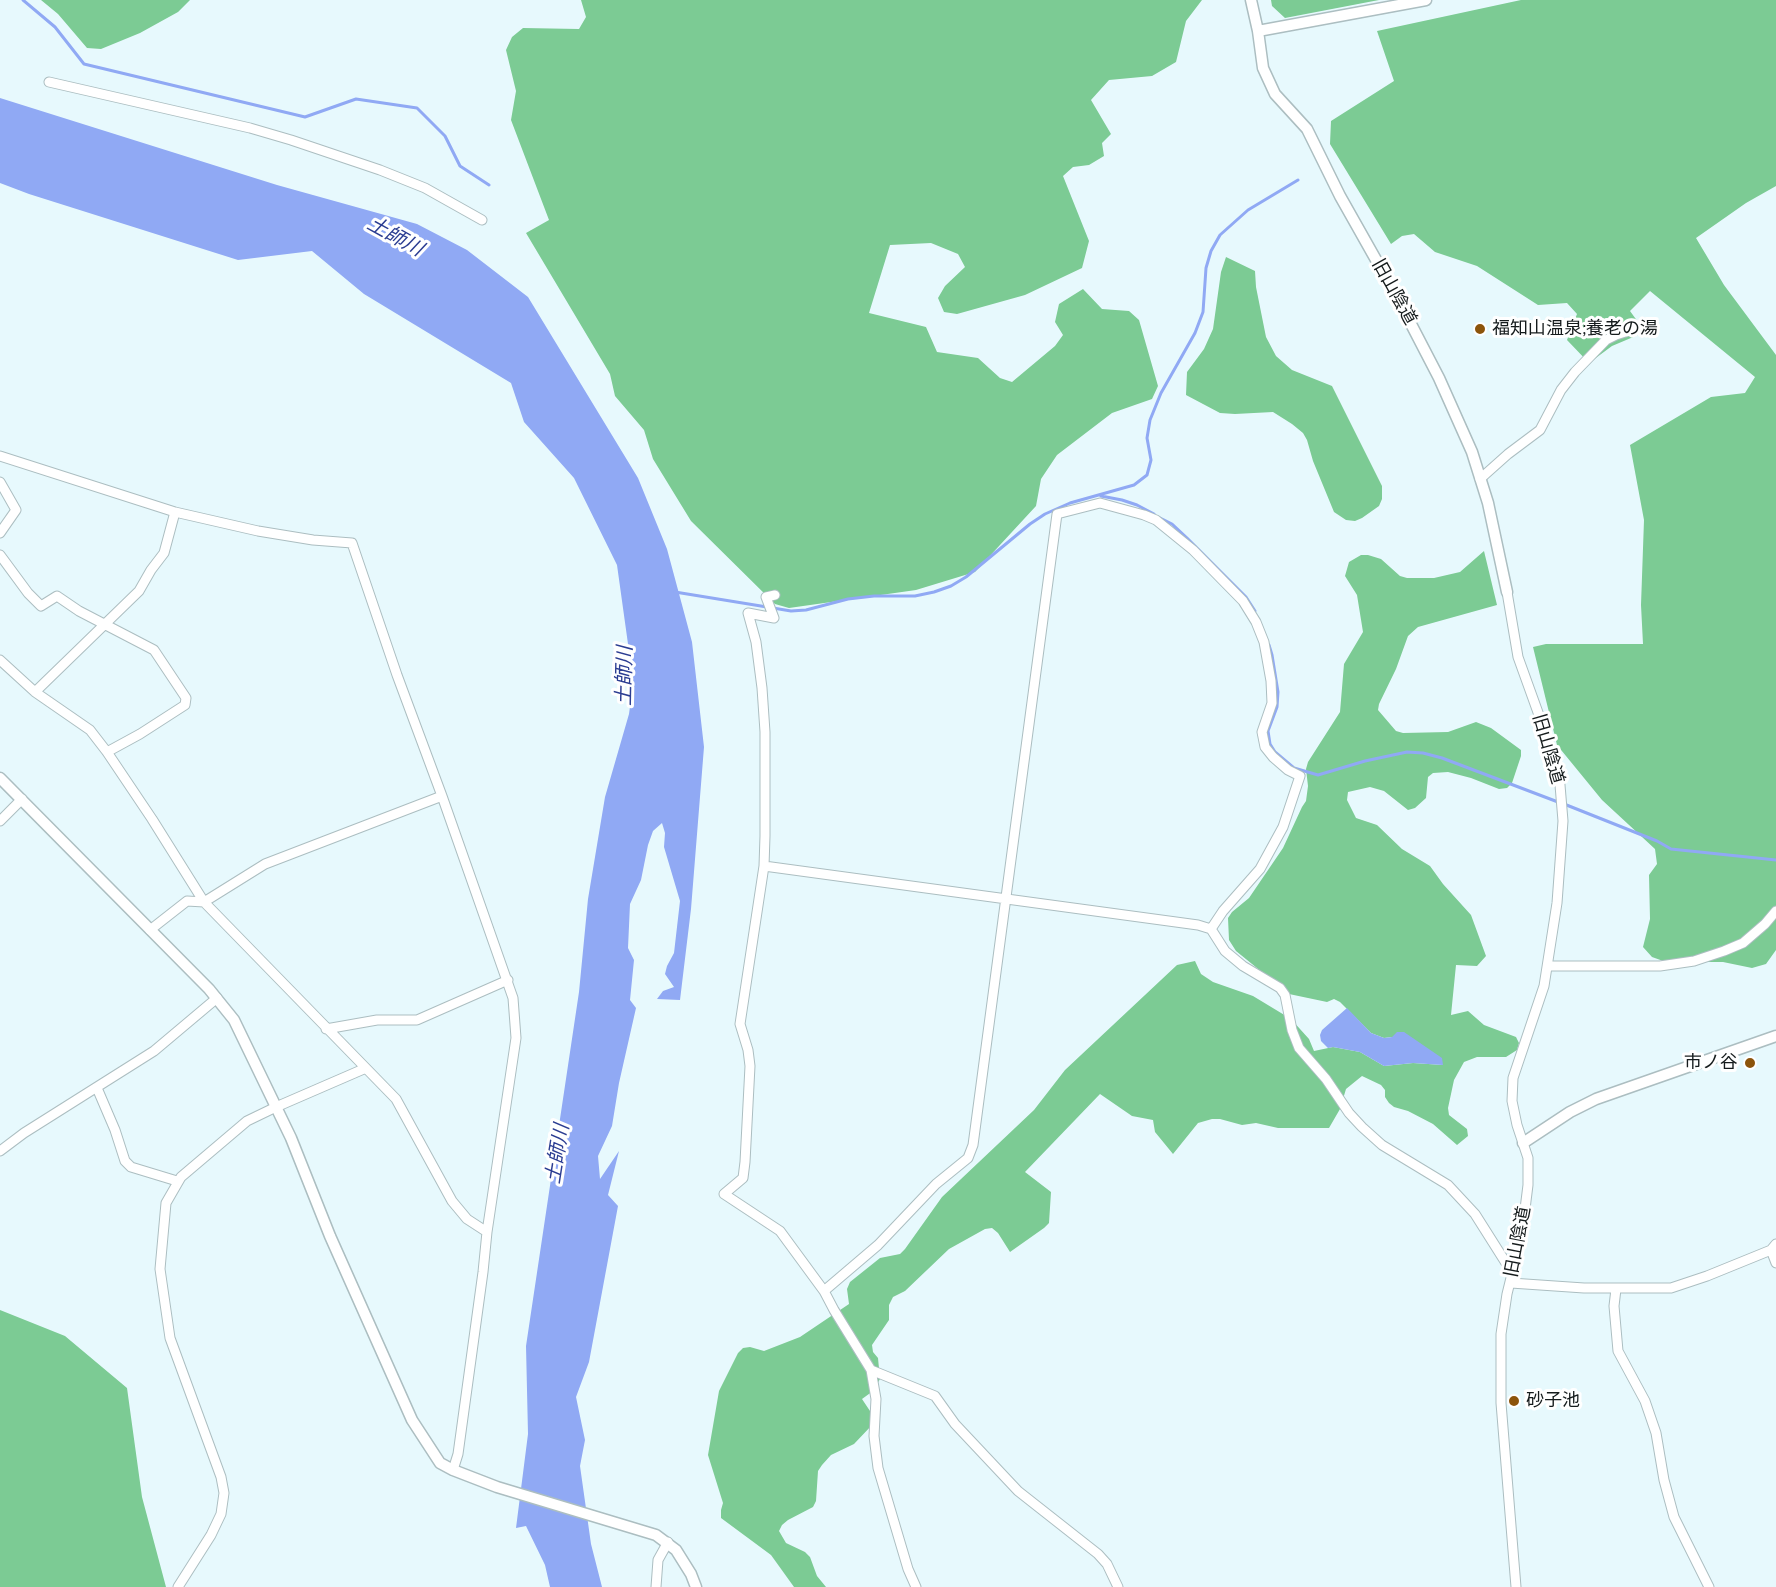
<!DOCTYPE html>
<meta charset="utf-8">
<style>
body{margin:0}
canvas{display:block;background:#e7f9fd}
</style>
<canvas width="1776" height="1587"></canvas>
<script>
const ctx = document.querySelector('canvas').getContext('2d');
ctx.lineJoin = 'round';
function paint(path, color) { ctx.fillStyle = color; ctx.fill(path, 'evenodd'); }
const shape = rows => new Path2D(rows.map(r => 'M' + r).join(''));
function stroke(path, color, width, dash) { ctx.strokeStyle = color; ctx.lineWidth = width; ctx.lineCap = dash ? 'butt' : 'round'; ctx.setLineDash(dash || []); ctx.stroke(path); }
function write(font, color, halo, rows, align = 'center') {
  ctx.font = font + ' "PT Sans Narrow","Noto Sans JP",sans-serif'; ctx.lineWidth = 6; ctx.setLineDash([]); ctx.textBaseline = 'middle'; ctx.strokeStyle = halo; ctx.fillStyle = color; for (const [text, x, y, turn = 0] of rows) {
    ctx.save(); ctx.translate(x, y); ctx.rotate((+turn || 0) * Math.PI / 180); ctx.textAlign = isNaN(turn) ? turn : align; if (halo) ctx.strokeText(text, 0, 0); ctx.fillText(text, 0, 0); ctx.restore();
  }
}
paint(shape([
 [41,0,190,0,178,12,140,33,101,49,87,48,58,14],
 [581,0,1202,0,1186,21,1176,62,1152,76,1109,80,1091,100,1111,134,1102,143,1104,156,1089,165,1073,167,1063,176,1089,241,1082,268,1025,295,957,314,944,312,938,298,945,286,965,267,958,254,931,243,890,245,869,313,926,327,937,352,978,358,1000,378,1012,382,1055,346,1063,335,1055,322,1059,304,1083,289,1102,309,1129,311,1139,320,1158,386,1152,399,1112,413,1057,455,1041,479,1036,506,975,572,916,590,789,608,775,604,691,521,653,459,644,430,615,396,610,374,526,233,549,220,511,120,516,91,506,50,512,37,523,28,579,29,586,17],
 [1271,0,1379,0,1285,18,1272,6],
 [1521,0,1776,0,1776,186,1746,203,1696,238,1724,285,1776,355,1776,950,1766,964,1752,968,1723,962,1666,962,1652,957,1643,947,1650,919,1649,875,1657,864,1655,849,1602,800,1557,745,1533,647,1546,644,1643,644,1641,605,1644,520,1630,445,1711,397,1745,393,1755,377,1650,291,1630,311,1638,322,1638,335,1612,346,1589,363,1567,340,1577,314,1567,303,1538,305,1477,266,1435,252,1414,234,1402,236,1391,244,1330,144,1331,121,1394,81,1377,31],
 [1226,257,1255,271,1256,287,1266,337,1276,356,1292,370,1332,386,1382,486,1382,499,1379,506,1362,518,1355,521,1346,520,1334,512,1313,461,1307,440,1303,433,1292,424,1273,412,1235,414,1220,413,1186,395,1187,372,1204,349,1213,329,1221,272],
 [1484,551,1497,605,1418,627,1408,636,1396,669,1379,704,1378,710,1396,731,1403,733,1448,732,1476,722,1491,728,1521,750,1521,756,1512,783,1507,788,1499,789,1471,778,1448,772,1433,773,1428,777,1426,798,1415,808,1408,810,1384,791,1370,787,1348,792,1347,800,1356,818,1377,825,1402,849,1430,866,1443,884,1471,915,1486,956,1477,966,1456,965,1451,1015,1468,1011,1484,1025,1516,1037,1519,1043,1517,1050,1506,1057,1477,1057,1464,1062,1454,1080,1448,1108,1449,1115,1467,1129,1468,1136,1457,1145,1433,1124,1408,1111,1394,1107,1389,1103,1385,1097,1385,1090,1381,1085,1362,1076,1346,1089,1340,1109,1329,1128,1278,1128,1256,1123,1242,1125,1220,1119,1212,1119,1198,1123,1173,1154,1155,1132,1153,1120,1132,1116,1100,1094,1025,1172,1051,1192,1049,1223,1044,1228,1010,1252,998,1233,992,1228,985,1229,949,1249,905,1291,893,1297,889,1305,889,1320,872,1345,873,1352,878,1358,880,1379,873,1391,862,1399,874,1417,873,1424,854,1444,831,1455,822,1465,818,1471,816,1501,813,1507,788,1520,782,1525,779,1531,786,1543,805,1552,810,1557,817,1576,826,1587,794,1587,771,1555,721,1518,721,1510,723,1503,708,1455,719,1391,738,1353,743,1348,750,1347,764,1351,800,1337,849,1304,847,1289,850,1282,880,1258,900,1254,905,1249,942,1197,1034,1110,1065,1070,1177,965,1195,961,1201,974,1213,982,1253,996,1291,1019,1309,1039,1314,1051,1333,1047,1360,1052,1384,1066,1413,1063,1443,1065,1392,1037,1384,1038,1371,1033,1340,1002,1334,999,1327,1002,1289,994,1236,951,1229,940,1228,918,1232,912,1249,898,1283,848,1302,807,1306,801,1308,786,1306,769,1308,762,1340,712,1344,664,1363,632,1357,595,1345,576,1349,562,1361,555,1368,555,1381,559,1400,576,1407,578,1434,578,1460,572],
 [0,1310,65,1336,127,1388,142,1497,166,1587,0,1587]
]), '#7ccb94');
paint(shape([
 [0,98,277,185,417,224,467,250,528,297,638,478,667,549,692,642,704,747,691,909,680,1000,657,999,663,991,674,987,665,974,667,966,674,953,680,901,664,847,665,833,662,823,653,831,648,845,641,880,630,904,628,948,634,960,630,1000,636,1008,619,1083,612,1126,598,1156,600,1179,619,1151,608,1195,618,1206,589,1362,576,1397,585,1440,580,1466,591,1544,602,1587,550,1587,545,1565,526,1526,516,1528,528,1434,526,1346,579,992,588,899,605,797,629,714,631,699,634,666,628,644,617,565,574,478,524,422,511,383,364,294,312,251,238,260,29,194,0,183],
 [1347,1008,1371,1033,1384,1038,1392,1037,1397,1032,1404,1032,1442,1058,1443,1065,1413,1063,1384,1066,1360,1052,1333,1047,1328,1048,1321,1041,1320,1035,1322,1030]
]), '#90a9f4');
stroke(shape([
 [23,0,55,27,84,64,305,117,356,99,417,108,445,136,460,166,489,185],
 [1101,496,1122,500,1137,505,1154,514],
 [1160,518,1172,524,1187,538,1246,597,1255,611],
 [675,592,767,607],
 [773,608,791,611,806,610,848,599,874,596,915,596,934,592,951,586,966,577,1030,524,1045,514,1070,503,1134,485,1147,475,1151,460,1147,438,1150,420,1161,393,1195,333,1203,312,1206,268,1211,251,1220,235,1248,210,1298,180],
 [1269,645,1272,655,1278,692,1277,707,1268,731,1270,744,1275,752,1294,768,1318,775,1365,761,1407,752,1423,753,1442,758,1558,802],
 [1564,804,1657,841,1671,849,1776,860]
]), '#90a9f4', 3);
const minor = shape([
 [49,82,250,128,291,140,380,170,425,188,482,220],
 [0,456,175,512,258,531,313,540,352,543,397,675,442,796,513,998,516,1038,487,1232,483,1272,458,1454,453,1470],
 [1480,479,1508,454,1540,430,1561,390,1575,372,1606,340,1616,335,1647,325],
 [0,482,16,510,0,533],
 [0,555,28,593,41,606,57,596,79,611,154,650,186,698,185,705,140,734,107,752],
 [1507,592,1518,657,1549,743,1560,785,1563,821,1557,903,1544,986,1513,1078,1512,1101,1517,1125,1528,1158,1528,1185,1522,1233,1507,1294,1501,1334,1501,1403,1516,1587],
 [775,595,766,597,774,618,748,613,756,642,762,688,765,732,765,836,764,866,740,1024,748,1050,750,1066,745,1162,743,1178,724,1194,780,1231,824,1291,834,1310,871,1370,876,1399,874,1436,878,1468,908,1569,916,1587],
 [0,660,35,692,90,730,107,752,152,819,204,902,396,1099,452,1201,467,1219,487,1232],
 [35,692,139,591,151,570,164,553,175,512],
 [0,821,22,799],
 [764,866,1198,925,1211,929,1225,951,1243,966,1280,988,1285,995,1292,1030,1299,1048,1326,1079,1349,1113,1362,1127,1382,1145,1448,1185,1475,1214,1506,1263,1513,1271],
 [150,930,187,901,204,902,265,864,442,796],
 [1548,966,1660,966,1694,961,1724,951,1743,943,1765,924,1776,911],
 [326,1029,377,1020,417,1020,508,980],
 [97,1088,115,1130,125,1161,131,1167,177,1181],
 [0,1151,24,1133,154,1051,217,998],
 [1771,1250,1776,1263],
 [1511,1283,1584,1288,1671,1288,1707,1276,1771,1250,1776,1244],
 [1616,1289,1614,1306,1618,1351,1645,1401,1656,1433,1664,1480,1674,1517,1709,1587],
 [824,1291,878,1245,936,1184,968,1158,973,1145,1057,514,1100,503,1144,515,1156,520,1193,550,1243,601,1256,622,1264,642,1271,681,1272,703,1262,732,1265,747,1273,757,1288,770,1300,776,1283,827,1260,869,1223,911,1211,929],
 [871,1370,935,1396,955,1424,1018,1491,1098,1554,1107,1564,1118,1587],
 [178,1587,211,1535,221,1514,224,1493,221,1477,170,1338,160,1269,166,1203,181,1177,247,1121,276,1107,366,1068],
 [656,1587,658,1560,668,1542]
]);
const tertiary = shape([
 [1251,0,1258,31,1263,68,1275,94,1307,129,1340,196,1397,297,1439,378,1472,452,1488,503,1507,592],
 [1258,31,1426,0],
 [0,778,209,989,234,1020,291,1138,330,1236,412,1420,440,1463,453,1470,497,1487,656,1535,676,1550,691,1574,696,1587],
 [1523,1143,1570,1112,1596,1099,1776,1036]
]);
stroke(minor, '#acbec1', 11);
stroke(tertiary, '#acbec1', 13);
stroke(minor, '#fff', 9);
stroke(tertiary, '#fff', 10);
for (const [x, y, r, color] of [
 [1480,329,6,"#8c540b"],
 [1750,1063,6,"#8c540b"],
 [1514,1401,6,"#8c540b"]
]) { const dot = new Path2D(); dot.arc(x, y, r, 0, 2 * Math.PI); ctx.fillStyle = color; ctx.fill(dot); stroke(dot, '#fff', 2); }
write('18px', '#151b1c', '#fff', [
 ["旧山陰道",1394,292,61],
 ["旧山陰道",1548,749,74],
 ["旧山陰道",1518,1242,-79]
]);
write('18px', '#151b1c', '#fff', [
 ["福知山温泉;養老の湯",1492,329],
 ["市ノ谷",1738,1063,"right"],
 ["砂子池",1526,1401]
], 'left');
write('italic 20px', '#2b3d92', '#fff', [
 ["土師川",395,237,29],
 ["土師川",625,676,-89],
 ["土師川",558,1154,-81]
]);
</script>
